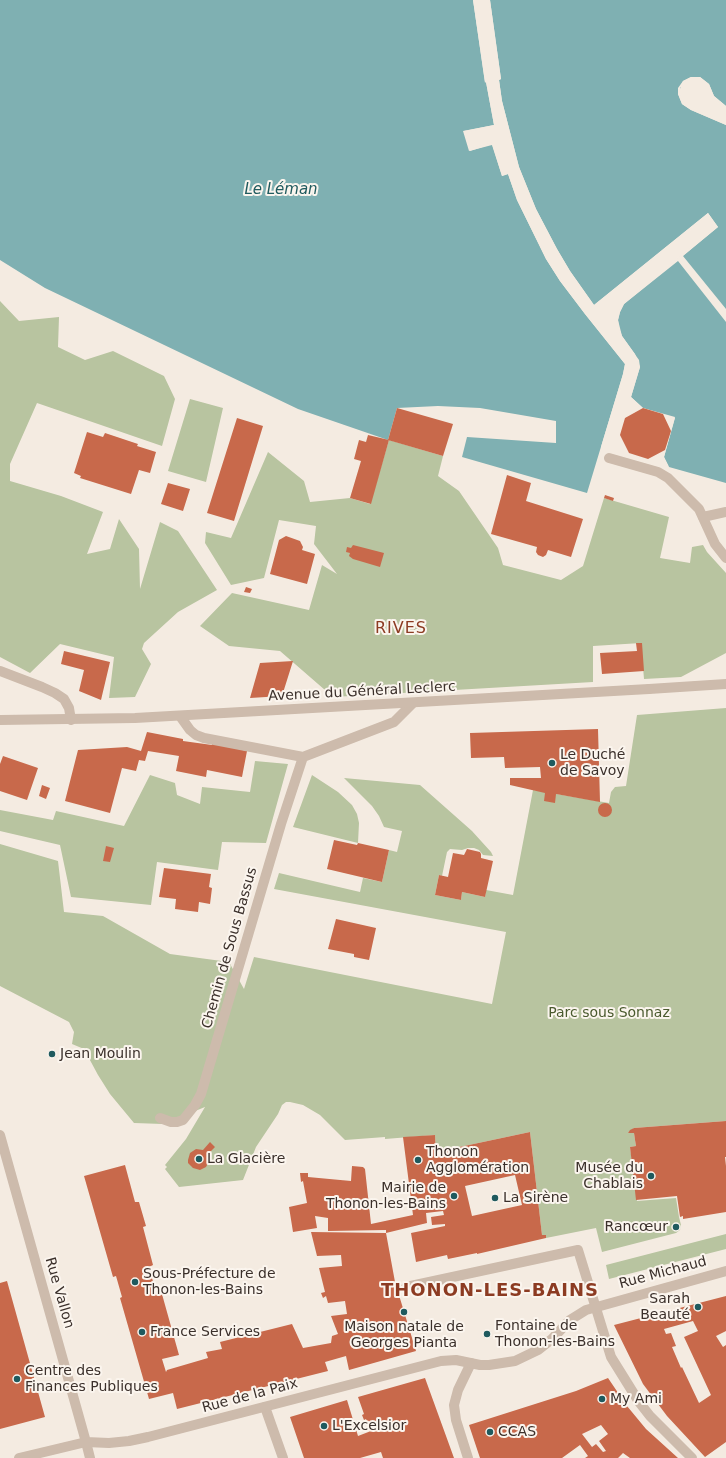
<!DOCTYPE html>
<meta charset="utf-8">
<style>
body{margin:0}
canvas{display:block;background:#f4ebe1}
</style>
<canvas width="726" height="1458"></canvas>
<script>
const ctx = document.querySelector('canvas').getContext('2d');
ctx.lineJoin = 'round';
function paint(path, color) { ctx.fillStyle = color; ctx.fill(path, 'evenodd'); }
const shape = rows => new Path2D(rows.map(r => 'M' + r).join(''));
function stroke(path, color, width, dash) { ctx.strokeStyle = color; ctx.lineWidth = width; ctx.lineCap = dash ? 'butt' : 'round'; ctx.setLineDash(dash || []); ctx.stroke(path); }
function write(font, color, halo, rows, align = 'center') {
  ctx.font = font + ' "DejaVu Sans",sans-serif'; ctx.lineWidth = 4; ctx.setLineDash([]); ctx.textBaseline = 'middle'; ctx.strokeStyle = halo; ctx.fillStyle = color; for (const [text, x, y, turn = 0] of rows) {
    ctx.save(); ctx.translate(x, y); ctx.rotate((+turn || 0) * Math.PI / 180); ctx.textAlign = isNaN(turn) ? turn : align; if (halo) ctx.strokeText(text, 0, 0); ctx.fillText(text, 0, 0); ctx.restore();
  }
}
paint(shape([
 [0,301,19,321,59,317,58,347,85,360,113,351,164,376,175,399,162,446,37,403,10,464,10,481,61,496,103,512,87,554,110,549,119,519,139,549,140,589,160,522,178,531,217,590,178,612,144,643,142,649,151,664,135,697,109,698,114,657,60,644,30,673,0,657],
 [190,399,223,408,206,482,168,471],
 [389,440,443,456,438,476,459,491,498,548,503,565,561,580,583,566,604,498,669,517,660,558,690,563,692,547,703,545,707,552,726,573,726,653,681,677,644,679,641,643,593,646,593,682,333,697,280,651,229,646,200,626,232,593,309,610,322,565,337,574,314,544,316,526,279,520,264,578,231,585,205,543,206,532,231,538,268,452,304,481,310,502,350,498,370,504],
 [726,708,726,1121,634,1128,628,1133,634,1133,635,1140,636,1146,630,1147,637,1201,676,1198,679,1217,681,1225,680,1230,676,1233,602,1252,596,1228,546,1238,545,1235,542,1235,530,1132,436,1152,435,1135,385,1139,385,1137,345,1140,320,1115,303,1105,290,1102,286,1102,282,1105,278,1114,256,1147,243,1180,179,1187,165,1169,167,1167,165,1165,186,1139,205,1107,163,1124,134,1123,110,1094,98,1075,84,1049,72,1044,74,1032,69,1022,0,986,0,844,58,861,64,912,103,916,170,954,229,962,244,989,254,957,492,1004,506,932,274,889,279,873,360,892,363,878,382,882,389,850,397,852,402,831,384,827,379,816,372,806,344,778,420,785,472,831,491,852,493,856,483,855,479,850,474,848,468,848,462,850,450,849,447,852,442,876,439,875,435,895,461,900,462,892,485,897,486,890,513,895,533,790,609,803,611,792,615,787,626,786,637,715],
 [255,761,288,764,266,843,222,842,218,870,157,862,151,905,71,897,60,845,0,831,0,810,53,820,56,811,124,826,150,775,175,783,177,795,200,804,202,787,250,792],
 [312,775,338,792,352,805,357,814,359,823,358,843,293,827],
 [726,1234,726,1249,609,1279,606,1265]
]), '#b8c4a0');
paint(shape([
 [0,0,473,0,485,82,486,82,494,125,464,131,470,151,492,144,502,176,508,174,517,200,546,259,560,281,585,314,625,364,623,374,587,493,462,457,467,437,556,443,556,421,480,408,438,406,397,408,388,440,298,409,45,288,0,260],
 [490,0,726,0,726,106,714,96,709,84,700,77,691,77,683,81,678,94,682,104,691,110,726,125,726,483,669,467,664,457,675,418,643,408,631,397,640,367,635,354,622,336,618,320,620,312,624,304,718,227,708,213,594,305,570,271,557,249,536,209,519,167,502,101,499,80,501,79]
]), '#7fb0b2');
paint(shape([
 [473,0,475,0,486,80,488,82,496,125,494,127,466,133,471,148,492,142,494,143,503,174,507,172,509,173,519,199,548,258,562,280,587,313,626,363,625,375,603,448,601,447,623,374,625,364,585,314,560,281,546,259,517,200,508,174,502,176,492,145,469,151,463,131,494,125,486,82,485,83],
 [488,0,490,0,501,79,499,80,502,101,519,167,536,209,557,249,570,271,594,305,708,213,718,227,683,256,726,309,726,322,678,261,624,304,620,312,618,320,619,328,622,336,639,360,640,367,631,397,643,408,675,417,664,457,669,467,667,466,662,456,672,419,642,410,629,398,638,367,637,361,621,337,617,328,616,320,618,311,623,303,716,226,708,216,595,306,593,306,568,272,555,250,534,210,517,168,500,101,497,80,499,78],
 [691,77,700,77,709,84,714,96,726,106,726,108,717,102,712,97,708,85,700,79,691,79,685,82,680,88,680,94,684,103,692,108,726,122,726,125,691,110,682,104,678,94,678,88,683,81]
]), '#f4ebe1');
paint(shape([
 [397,408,453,424,443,456,388,440],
 [643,408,663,414,671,431,665,450,648,459,629,453,620,435,625,418],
 [237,418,263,426,234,521,207,513],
 [87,432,103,437,105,433,138,444,137,446,156,452,150,473,139,470,131,494,80,478,81,476,74,473],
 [368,435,389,440,371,504,350,498,361,461,354,459,359,440,366,442],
 [507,475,531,483,526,501,583,519,571,557,548,550,546,555,543,557,538,555,536,552,537,547,491,534],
 [168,483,190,489,183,511,161,504],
 [605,495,614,498,613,501,604,498],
 [286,536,300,541,303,547,302,550,315,554,307,584,270,574,279,540],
 [353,545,384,553,380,567,353,559,349,556,350,553,346,552,347,547,351,548],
 [246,587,252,589,250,593,244,592],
 [636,643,642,643,644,671,602,674,600,653,637,651],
 [64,651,110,662,101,700,79,691,84,670,61,664],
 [293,661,282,696,250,698,260,663],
 [598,729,600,802,556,794,555,803,544,801,545,793,510,785,510,778,541,778,540,767,505,768,504,757,471,758,470,733],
 [147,732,183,739,183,741,212,745,212,743,247,751,242,777,207,770,206,777,176,771,179,756,148,751,145,761,139,760,136,771,122,768,110,813,65,801,78,750,127,747,141,751],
 [3,756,38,768,27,800,0,791,0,764],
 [42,785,50,788,46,799,39,796],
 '598 810a7 7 0 1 1 14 0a7 7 0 1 1-14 0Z',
 [334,840,357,845,358,843,389,850,382,882,327,869],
 [106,846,114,848,110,862,103,861],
 [467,849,480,852,481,854,481,858,493,861,485,897,462,892,461,900,435,895,439,875,448,877,453,853,464,855],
 [164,868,211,874,209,887,212,888,210,904,199,902,198,912,175,909,176,899,159,897],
 [336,919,376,928,369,960,354,957,354,954,328,949],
 [726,1121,726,1157,725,1157,726,1166,726,1212,683,1219,683,1216,680,1217,677,1196,636,1200,630,1147,636,1146,635,1140,634,1133,628,1133,630,1130,634,1128],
 [530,1132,542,1235,546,1235,546,1238,477,1254,477,1253,448,1259,447,1255,416,1262,411,1233,445,1226,445,1224,432,1225,431,1217,444,1215,443,1211,426,1213,427,1223,386,1233,395,1282,416,1351,349,1370,346,1356,325,1362,328,1371,177,1409,173,1393,149,1399,120,1298,122,1297,116,1276,113,1277,84,1176,125,1165,135,1202,139,1202,146,1226,143,1227,153,1265,149,1267,155,1289,160,1287,179,1355,162,1359,166,1372,167,1370,208,1358,206,1352,222,1349,220,1342,292,1324,303,1348,331,1343,332,1336,338,1334,331,1316,347,1314,345,1301,328,1303,326,1296,323,1298,321,1293,325,1292,319,1268,342,1266,341,1255,317,1256,311,1232,386,1233,386,1230,328,1231,328,1218,315,1216,317,1228,293,1232,289,1207,307,1203,303,1181,301,1182,300,1173,308,1173,308,1177,351,1181,352,1166,363,1167,365,1169,371,1224,413,1215,403,1137,435,1135,436,1152],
 [515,1175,522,1205,472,1216,465,1186],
 [210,1142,215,1147,208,1154,209,1161,206,1167,200,1170,193,1168,188,1163,188,1160,190,1153,196,1149,203,1150],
 [7,1281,45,1417,0,1429,0,1283],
 [726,1296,726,1331,716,1336,723,1347,726,1345,726,1442,705,1457,667,1416,643,1384,614,1325],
 [693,1321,698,1331,684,1337,711,1395,699,1403,682,1367,681,1368,672,1347,676,1346,671,1333,666,1334,664,1329],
 [425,1378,454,1458,383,1458,381,1452,360,1458,304,1458,290,1417,347,1400,358,1436,371,1431,366,1419,364,1420,362,1415,364,1414,358,1397],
 [608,1378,627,1406,646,1429,678,1458,630,1458,623,1453,618,1458,585,1458,588,1456,580,1445,562,1458,480,1458,469,1425,576,1391],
 [601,1425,608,1434,599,1441,606,1451,603,1452,596,1444,592,1447,582,1434]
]), '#c8694b');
stroke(shape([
 [703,517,726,512],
 [406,1287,578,1250,611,1357,639,1402,650,1416,692,1458]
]), '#cdbbac', 10);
stroke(shape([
 [609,458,658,472,668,478,699,509,715,544,726,558],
 [0,671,42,687,55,693,64,699,69,708,71,720],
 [649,689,726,684],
 [180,716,190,730,196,735,204,738,303,757,394,722,413,703],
 [160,1118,171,1122,177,1122,183,1120,195,1105,201,1094,281,824,303,757],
 [265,1407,283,1458],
 [86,1442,90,1458],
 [468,1458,456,1420,454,1405,458,1390,471,1363]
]), '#cdbbac', 10);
stroke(shape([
 [0,720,135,718,649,689],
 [0,1135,86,1442],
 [19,1458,86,1442,109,1443,129,1441,148,1437,441,1361,456,1360,480,1365,489,1365,515,1361,538,1350,552,1339,570,1320,586,1310,726,1271]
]), '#cdbbac', 10);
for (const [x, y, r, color] of [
 [552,763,4,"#1f5a5e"],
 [52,1054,4,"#1f5a5e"],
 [199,1159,4,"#1f5a5e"],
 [418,1160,4,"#1f5a5e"],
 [651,1176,4,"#1f5a5e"],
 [454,1196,4,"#1f5a5e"],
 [495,1198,4,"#1f5a5e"],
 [676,1227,4,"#1f5a5e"],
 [135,1282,4,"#1f5a5e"],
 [698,1307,4,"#1f5a5e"],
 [404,1312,4,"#1f5a5e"],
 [142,1332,4,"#1f5a5e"],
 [487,1334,4,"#1f5a5e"],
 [17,1379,4,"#1f5a5e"],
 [602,1399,4,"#1f5a5e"],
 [324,1426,4,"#1f5a5e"],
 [490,1432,4,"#1f5a5e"]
]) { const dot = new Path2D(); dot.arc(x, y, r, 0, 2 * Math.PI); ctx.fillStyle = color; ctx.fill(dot); stroke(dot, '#fbf5ee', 1.5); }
write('14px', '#3b302b', '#fbf5ee', [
 ["Avenue du Général Leclerc",362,692,-3],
 ["Chemin de Sous Bassus",230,948,-74],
 ["Rue Michaud",663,1273,-15],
 ["Rue Vallon",59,1293,74],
 ["Rue de la Paix",250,1396,-15]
]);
write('14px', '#3b302b', '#fbf5ee', [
 ["Le Duché",560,755],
 ["de Savoy",560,771],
 ["Jean Moulin",60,1054],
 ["Thonon",426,1152],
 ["Agglomération",426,1168],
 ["La Glacière",207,1159],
 ["Musée du",643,1168,"right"],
 ["Chablais",643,1184,"right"],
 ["Mairie de",446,1188,"right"],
 ["Thonon-les-Bains",446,1204,"right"],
 ["La Sirène",503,1198],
 ["Rancœur",668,1227,"right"],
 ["Sous-Préfecture de",143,1274],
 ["Thonon-les-Bains",143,1290],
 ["Sarah",690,1299,"right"],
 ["Beauté",690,1315,"right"],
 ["Fontaine de",495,1326],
 ["Thonon-les-Bains",495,1342],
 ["Maison natale de",404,1327,"center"],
 ["Georges Pianta",404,1343,"center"],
 ["France Services",150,1332],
 ["Centre des",25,1371],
 ["Finances Publiques",25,1387],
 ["My Ami",610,1399],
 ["L'Excelsior",332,1426],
 ["CCAS",498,1432]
], 'left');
write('14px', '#4a5a2e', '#fbf5ee', [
 ["Parc sous Sonnaz",609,1013]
]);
write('italic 15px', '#1f5a5e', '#fbf5ee', [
 ["Le Léman",281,190]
]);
ctx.letterSpacing = '1px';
write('16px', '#8c3b22', '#fbf5ee', [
 ["RIVES",401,629]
]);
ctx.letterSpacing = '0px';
ctx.letterSpacing = '1px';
write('bold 18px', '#8c3b22', '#fbf5ee', [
 ["THONON-LES-BAINS",490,1291]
]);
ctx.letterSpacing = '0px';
</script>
